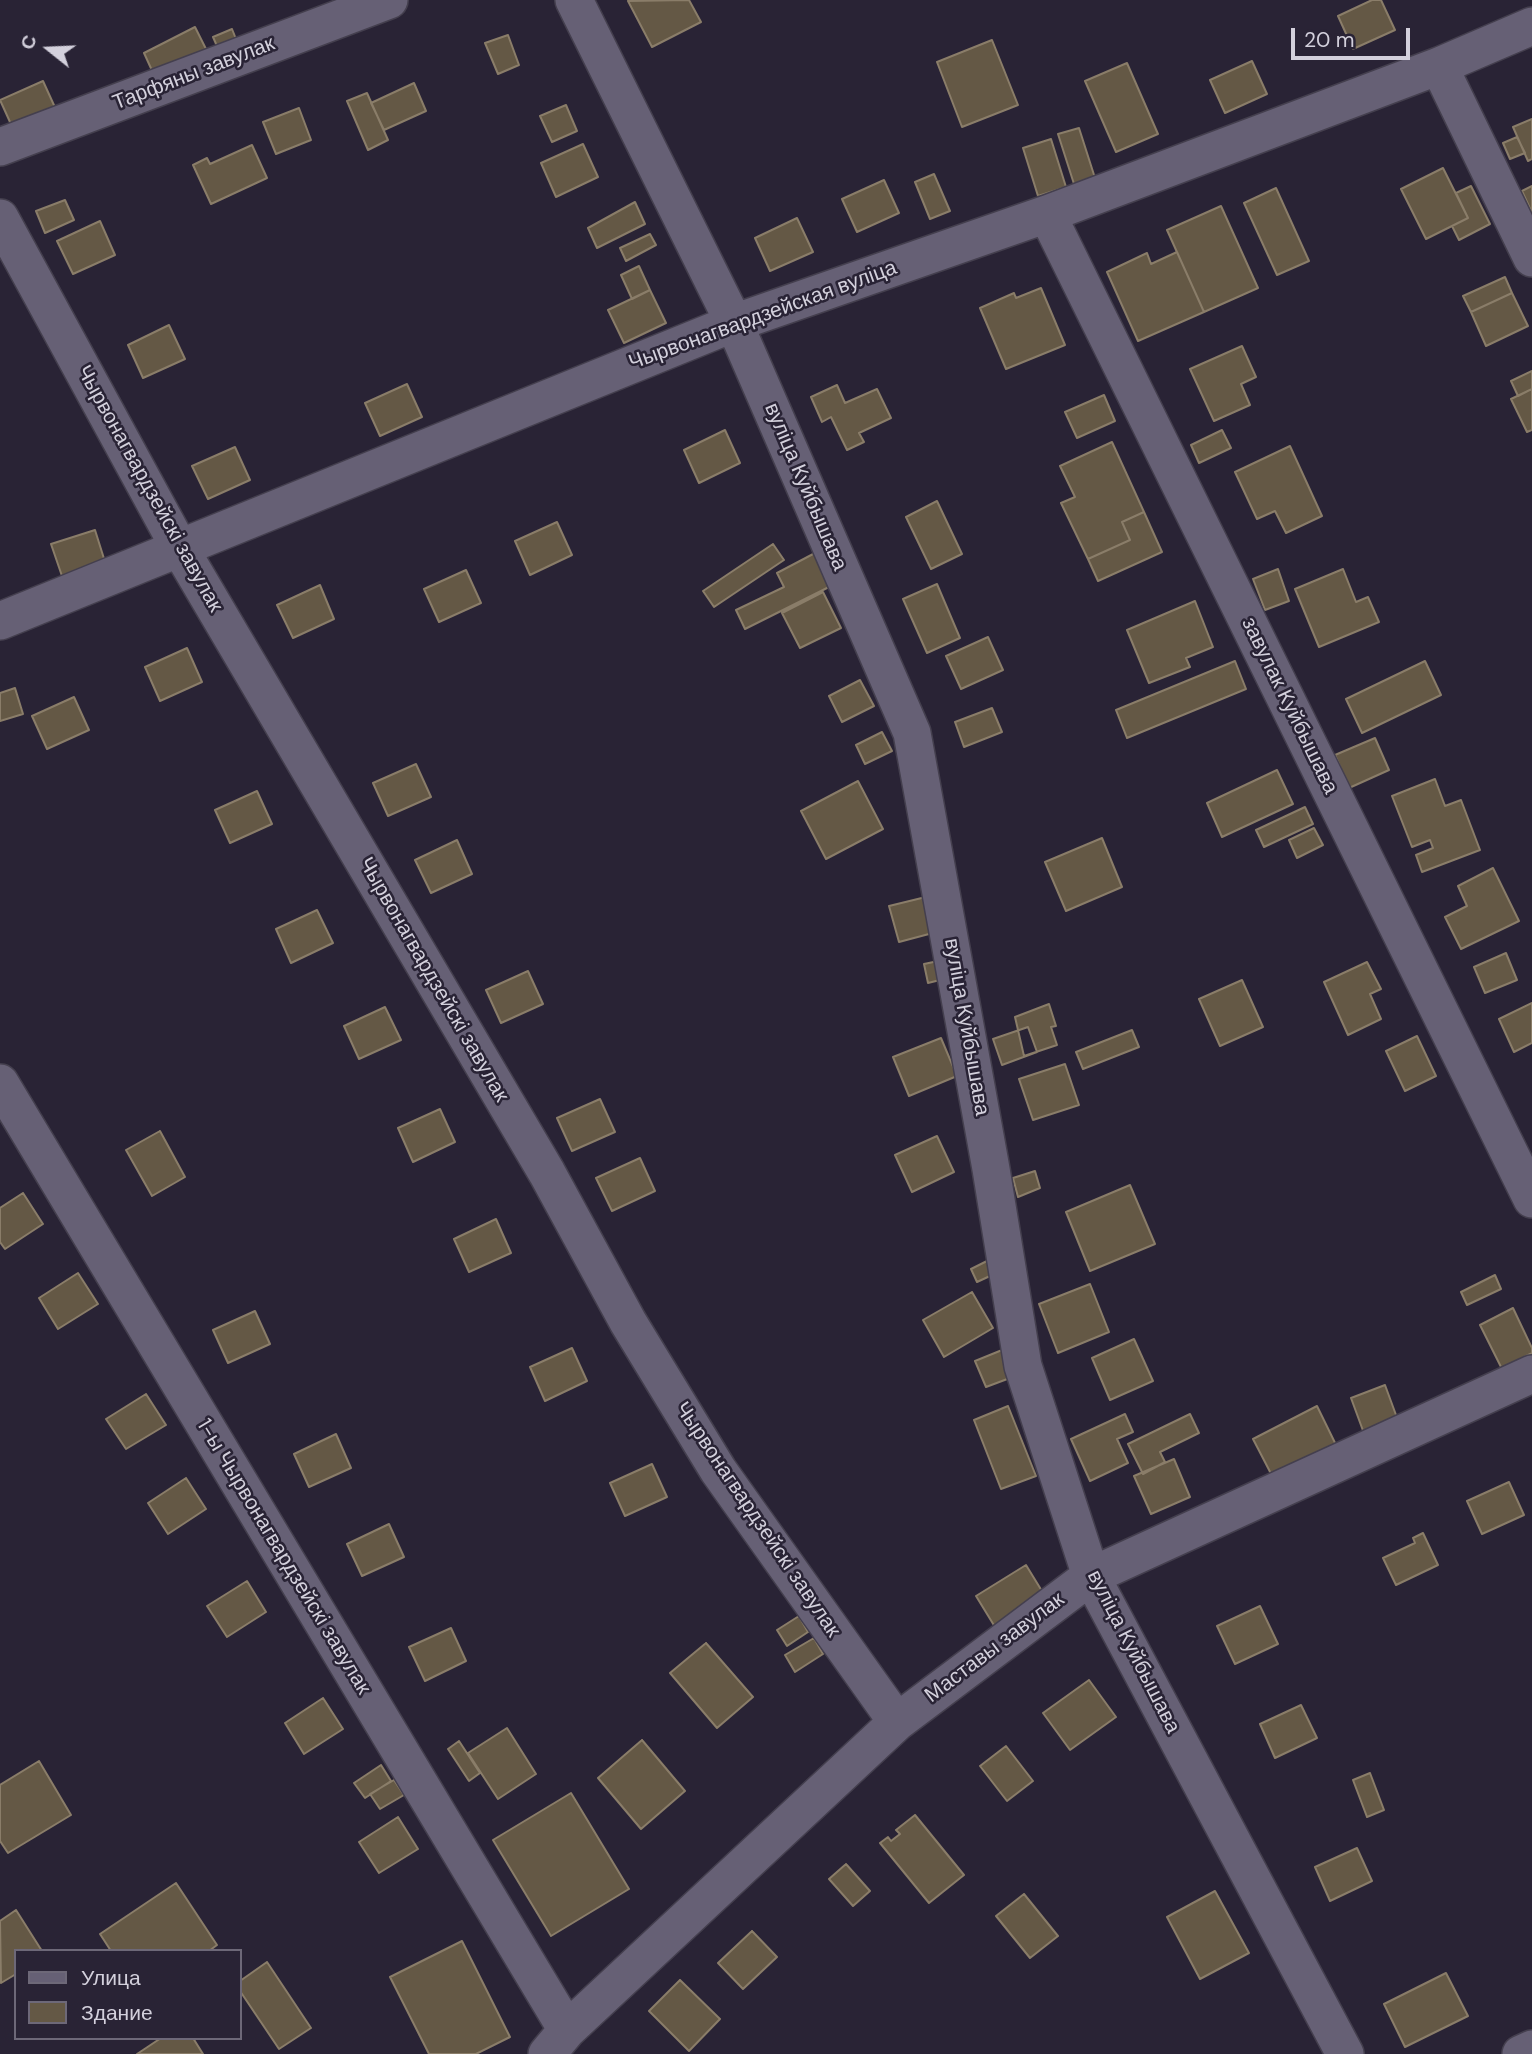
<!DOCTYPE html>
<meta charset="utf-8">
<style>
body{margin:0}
#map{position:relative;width:1532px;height:2054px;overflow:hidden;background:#292335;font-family:"DM Sans",sans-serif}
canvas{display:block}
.legend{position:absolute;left:14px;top:1949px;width:228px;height:91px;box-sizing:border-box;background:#292335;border:2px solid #6d6878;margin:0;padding:9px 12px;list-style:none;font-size:21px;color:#d3d0dc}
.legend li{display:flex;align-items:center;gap:14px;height:35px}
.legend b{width:35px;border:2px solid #6d6878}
.north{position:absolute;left:14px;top:14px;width:70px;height:70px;-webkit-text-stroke:5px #292335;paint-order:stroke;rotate:288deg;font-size:19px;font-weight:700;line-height:28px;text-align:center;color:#d3d0dc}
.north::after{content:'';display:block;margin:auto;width:24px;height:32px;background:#d3d0dc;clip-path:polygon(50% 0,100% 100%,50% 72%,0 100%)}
.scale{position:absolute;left:1291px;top:28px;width:119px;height:32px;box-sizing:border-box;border:4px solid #d3d0dc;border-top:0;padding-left:9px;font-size:21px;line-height:24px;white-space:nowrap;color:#d3d0dc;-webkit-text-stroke:5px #292335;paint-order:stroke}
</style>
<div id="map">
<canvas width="1532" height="2054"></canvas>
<ul class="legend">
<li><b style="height:9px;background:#666075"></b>Улица</li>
<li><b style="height:19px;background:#645845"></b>Здание</li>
</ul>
<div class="north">С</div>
<div class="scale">20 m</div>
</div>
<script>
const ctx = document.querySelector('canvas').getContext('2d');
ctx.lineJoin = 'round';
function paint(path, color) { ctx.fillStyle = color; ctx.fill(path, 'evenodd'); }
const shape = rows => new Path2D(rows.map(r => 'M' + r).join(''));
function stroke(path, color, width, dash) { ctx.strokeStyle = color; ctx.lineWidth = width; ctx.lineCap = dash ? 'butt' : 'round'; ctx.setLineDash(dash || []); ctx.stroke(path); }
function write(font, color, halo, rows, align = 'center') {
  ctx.font = font + ' "DM Sans",sans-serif'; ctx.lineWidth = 5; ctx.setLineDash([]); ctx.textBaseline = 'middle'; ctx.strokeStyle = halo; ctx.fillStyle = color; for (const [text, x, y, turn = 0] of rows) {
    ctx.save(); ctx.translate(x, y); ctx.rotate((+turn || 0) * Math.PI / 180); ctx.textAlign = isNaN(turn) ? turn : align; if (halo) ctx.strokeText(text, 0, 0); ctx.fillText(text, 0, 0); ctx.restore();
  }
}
const building = shape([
 [689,0,701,22,652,47,628,1,689,0],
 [1372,0,1381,0,1395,30,1353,49,1338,16,1372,0],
 [195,27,212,61,159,86,144,53,195,27],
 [232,29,242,54,224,62,213,37,232,29],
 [508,35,519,65,498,74,485,43,508,35],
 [992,40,1018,105,962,127,937,62,992,40],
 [1252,61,1267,94,1225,113,1210,80,1252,61],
 [1127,63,1158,134,1116,152,1085,81,1127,63],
 [43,81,58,114,15,133,0,100,43,81],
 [414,83,426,111,384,130,371,103,414,83],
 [367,93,388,140,368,150,347,101,367,93],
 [566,105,577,131,552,142,540,116,566,105],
 [299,108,311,140,276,154,263,122,299,108],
 [1532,119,1532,159,1528,161,1513,127,1532,119],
 [1079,128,1095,178,1074,184,1058,134,1079,128],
 [1517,137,1525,153,1510,159,1503,143,1517,137],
 [1051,139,1066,187,1038,196,1023,148,1051,139],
 [583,144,598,177,556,197,541,163,583,144],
 [252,145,267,178,211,204,193,165,207,158,210,164,252,145],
 [1443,168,1468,218,1426,239,1401,189,1443,168],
 [934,174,950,211,930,219,915,182,934,174],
 [884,180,899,213,857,232,842,199,884,180],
 [1471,186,1490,224,1459,240,1452,226,1468,218,1456,193,1471,186],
 [1532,186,1532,213,1522,191,1532,186],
 [1276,188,1309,261,1277,275,1244,203,1276,188],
 [65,200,74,220,45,233,36,211,65,200],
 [635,202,645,224,597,248,588,228,635,202],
 [1221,206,1258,288,1204,312,1167,230,1221,206],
 [797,218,813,252,770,271,755,238,797,218],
 [100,221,115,255,73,274,57,241,100,221],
 [650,234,656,245,626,261,620,248,650,234],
 [1177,252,1204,312,1138,341,1107,272,1147,253,1151,264,1177,252],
 [639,266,650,290,632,299,621,275,639,266],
 [1505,277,1512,293,1471,312,1463,296,1505,277],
 [1041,288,1065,345,1006,369,980,308,1014,293,1016,298,1041,288],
 [650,290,666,323,624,343,608,310,650,290],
 [1512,293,1528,326,1486,346,1471,312,1512,293],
 [169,325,185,359,143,378,128,345,169,325],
 [1242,346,1256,377,1241,384,1250,405,1214,421,1190,369,1242,346],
 [1532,371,1532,389,1518,396,1511,381,1532,371],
 [407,384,422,417,380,436,365,403,407,384],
 [837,385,845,403,877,389,891,418,859,433,864,442,847,450,831,417,822,422,811,397,837,385],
 [1532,389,1532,430,1527,432,1511,399,1532,389],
 [1104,395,1115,421,1077,438,1065,412,1104,395],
 [725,430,740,463,699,483,684,450,725,430],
 [1222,430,1231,448,1199,463,1191,445,1222,430],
 [1112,442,1144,512,1122,522,1130,540,1088,559,1061,503,1075,497,1060,466,1112,442],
 [1290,446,1322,516,1286,533,1275,511,1257,519,1235,472,1290,446],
 [235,447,250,480,208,499,192,466,235,447],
 [937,501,962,554,931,569,906,517,937,501],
 [1144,512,1162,552,1098,581,1088,559,1130,540,1122,522,1144,512],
 [557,522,572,555,530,575,515,541,557,522],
 [95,530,106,565,63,579,51,544,95,530],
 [773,544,784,560,714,607,703,591,773,544],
 [815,553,831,586,745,629,736,610,784,587,777,573,815,553],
 [1278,569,1289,601,1265,610,1253,579,1278,569],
 [1343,569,1356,602,1368,597,1379,622,1319,647,1295,589,1343,569],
 [466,570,481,603,439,622,424,589,466,570],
 [937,584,960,638,927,653,903,599,937,584],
 [320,585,334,619,293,638,277,605,320,585],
 [823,592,841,628,800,648,782,613,823,592],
 [1195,601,1213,647,1186,658,1190,667,1149,683,1127,630,1195,601],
 [988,637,1003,670,961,689,946,656,988,637],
 [187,648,202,682,160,701,145,667,187,648],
 [1235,661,1246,689,1127,738,1116,710,1235,661],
 [1425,661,1441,695,1362,733,1346,699,1425,661],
 [860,680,874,706,842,722,829,696,860,680],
 [15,688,23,714,0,721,0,693,15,688],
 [74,697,89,730,47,749,32,716,74,697],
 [992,708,1002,732,964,747,955,722,992,708],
 [882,732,892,751,865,764,856,745,882,732],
 [1375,738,1389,770,1349,788,1335,755,1375,738],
 [416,764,431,797,388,816,373,783,416,764],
 [1277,770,1293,804,1222,837,1207,803,1277,770],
 [1435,779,1445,806,1461,800,1480,850,1422,872,1416,855,1433,848,1430,840,1412,847,1392,796,1435,779],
 [858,781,883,829,826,859,801,811,858,781],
 [257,791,272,824,230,843,215,810,257,791],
 [1305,807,1313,824,1264,847,1256,830,1305,807],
 [1314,828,1323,845,1297,858,1289,840,1314,828],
 [1102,838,1122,887,1066,911,1045,862,1102,838],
 [457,840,472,874,431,893,415,860,457,840],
 [1493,868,1519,921,1461,949,1445,917,1467,906,1458,886,1493,868],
 [934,895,944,930,899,942,889,906,934,895],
 [317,910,333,943,291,963,276,929,317,910],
 [1506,953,1517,980,1485,993,1474,967,1506,953],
 [948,959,952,977,928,983,924,964,948,959],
 [1367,962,1381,989,1370,994,1381,1019,1348,1035,1324,982,1367,962],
 [528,971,543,1004,501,1023,486,990,528,971],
 [1242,980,1263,1027,1220,1046,1199,999,1242,980],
 [1532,1003,1532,1043,1514,1052,1499,1019,1532,1003],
 [1049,1004,1056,1026,1051,1027,1057,1045,1024,1056,1015,1017,1049,1004],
 [385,1007,401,1040,359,1059,344,1026,385,1007],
 [1028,1027,1037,1052,1002,1065,993,1039,1028,1027],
 [1132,1030,1139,1047,1083,1069,1076,1052,1132,1030],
 [1417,1036,1436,1076,1405,1091,1386,1051,1417,1036],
 [941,1038,957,1076,909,1096,893,1057,941,1038],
 [1065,1064,1079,1105,1033,1120,1019,1079,1065,1064],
 [600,1099,615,1132,572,1151,557,1118,600,1099],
 [440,1109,455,1142,413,1162,398,1128,440,1109],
 [160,1131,185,1177,152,1196,126,1150,160,1131],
 [937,1136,954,1172,912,1192,895,1155,937,1136],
 [640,1158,655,1191,612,1211,596,1178,640,1158],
 [1035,1171,1040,1188,1018,1197,1013,1178,1035,1171],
 [1130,1185,1155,1244,1090,1271,1066,1212,1130,1185],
 [23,1193,43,1224,5,1249,0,1242,0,1208,23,1193],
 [496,1219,511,1253,469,1272,454,1239,496,1219],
 [997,1256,1003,1270,977,1282,971,1269,997,1256],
 [78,1273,98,1304,58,1329,39,1298,78,1273],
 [1495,1275,1501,1289,1467,1305,1461,1292,1495,1275],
 [1090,1284,1109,1332,1058,1353,1039,1304,1090,1284],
 [972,1292,993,1328,944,1357,923,1320,972,1292],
 [1513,1308,1532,1348,1532,1353,1502,1369,1480,1325,1513,1308],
 [255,1311,270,1344,228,1363,213,1330,255,1311],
 [1134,1339,1153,1381,1110,1400,1092,1358,1134,1339],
 [572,1348,587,1381,545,1401,530,1367,572,1348],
 [1007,1348,1018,1375,986,1387,975,1361,1007,1348],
 [1385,1385,1403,1434,1369,1447,1351,1398,1385,1385],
 [146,1394,166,1425,126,1449,106,1419,146,1394],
 [1008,1406,1036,1476,1001,1489,974,1420,1008,1406],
 [1317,1406,1340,1453,1281,1493,1253,1439,1317,1406],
 [1125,1414,1133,1432,1117,1439,1128,1463,1090,1481,1071,1439,1125,1414],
 [1190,1414,1199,1433,1160,1452,1165,1462,1143,1474,1128,1444,1190,1414],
 [336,1434,351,1468,309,1487,294,1454,336,1434],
 [1174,1459,1190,1497,1151,1514,1134,1476,1174,1459],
 [652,1464,667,1497,625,1516,610,1483,652,1464],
 [186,1478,206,1509,168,1534,148,1503,186,1478],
 [1509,1482,1524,1515,1482,1534,1467,1501,1509,1482],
 [389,1524,404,1557,362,1576,347,1544,389,1524],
 [1423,1533,1438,1565,1396,1585,1383,1558,1415,1543,1413,1538,1423,1533],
 [1026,1565,1045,1596,995,1627,976,1596,1026,1565],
 [247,1581,266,1612,227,1637,207,1606,247,1581],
 [1260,1606,1278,1644,1235,1664,1217,1626,1260,1606],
 [799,1616,808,1632,787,1646,777,1630,799,1616],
 [451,1628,466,1661,425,1681,409,1647,451,1628],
 [814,1638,823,1654,795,1672,785,1655,814,1638],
 [706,1643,753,1697,717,1728,670,1673,706,1643],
 [1089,1680,1116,1717,1070,1750,1043,1713,1089,1680],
 [323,1698,343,1729,304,1754,285,1723,323,1698],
 [1301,1705,1317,1738,1275,1758,1260,1724,1301,1705],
 [507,1728,536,1774,498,1799,468,1753,507,1728],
 [642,1740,685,1791,641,1829,598,1778,642,1740],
 [459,1741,480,1773,469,1781,448,1749,459,1741],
 [1006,1746,1033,1781,1007,1801,980,1766,1006,1746],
 [39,1761,71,1815,8,1853,0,1841,0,1785,39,1761],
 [381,1765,391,1781,365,1798,354,1783,381,1765],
 [1370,1773,1384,1810,1367,1817,1353,1780,1370,1773],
 [394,1780,404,1795,380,1809,370,1794,394,1780],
 [571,1793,629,1889,551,1936,493,1840,571,1793],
 [915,1815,964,1875,929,1903,880,1843,888,1837,891,1841,900,1834,896,1830,915,1815],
 [398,1817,418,1849,379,1873,359,1842,398,1817],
 [1357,1848,1372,1881,1330,1901,1315,1867,1357,1848],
 [846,1864,870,1891,853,1906,829,1879,846,1864],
 [176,1883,217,1945,209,1951,111,1951,100,1934,176,1883],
 [1215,1891,1249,1953,1200,1979,1167,1917,1215,1891],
 [1024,1894,1058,1936,1030,1958,996,1916,1024,1894],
 [16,1910,42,1951,16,1951,16,1974,1,1983,0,1921,16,1910],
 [752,1931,777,1957,743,1989,718,1963,752,1931],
 [462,1941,510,2037,476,2054,429,2054,390,1977,462,1941],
 [267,1962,311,2028,279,2049,240,1991,240,1981,267,1962],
 [1446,1973,1468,2016,1405,2047,1384,2004,1446,1973],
 [680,1980,720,2019,689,2051,649,2011,680,1980],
 [161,2038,193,2038,203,2054,137,2054,161,2038]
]);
paint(building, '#645845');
stroke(building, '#8a7d69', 2);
const minor = shape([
 [574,0,734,323,912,733,991,1169,1023,1366,1091,1576,1345,2054],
 [1439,66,1532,258],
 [0,147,389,0],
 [1047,214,1532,1199],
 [0,218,179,547,547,1173,628,1322,718,1470,897,1722],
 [0,621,734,323,1047,214,1439,66,1532,26],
 [0,1083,567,2030],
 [547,2054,567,2030,897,1722,1091,1576,1532,1374],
 [1521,2054,1532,2049]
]);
stroke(minor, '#443f4e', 40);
stroke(minor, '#666075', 37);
write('21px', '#d3d0dc', '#292335', [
 ["Тарфяны завулак",194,74,-21],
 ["Чырвонагвардзейская вуліца",763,316,-20],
 ["вуліца Куйбышава",805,487,67],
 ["Чырвонагвардзейскі завулак",149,489,61],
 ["завулак Куйбышава",1289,706,64],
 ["Чырвонагвардзейскі завулак",433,980,60],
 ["вуліца Куйбышава",966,1027,80],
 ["Чырвонагвардзейскі завулак",757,1520,56],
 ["1-ы Чырвонагвардзейскі завулак",283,1557,59],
 ["Маставы завулак",995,1648,-37],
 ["вуліца Куйбышава",1133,1652,63]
]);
</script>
